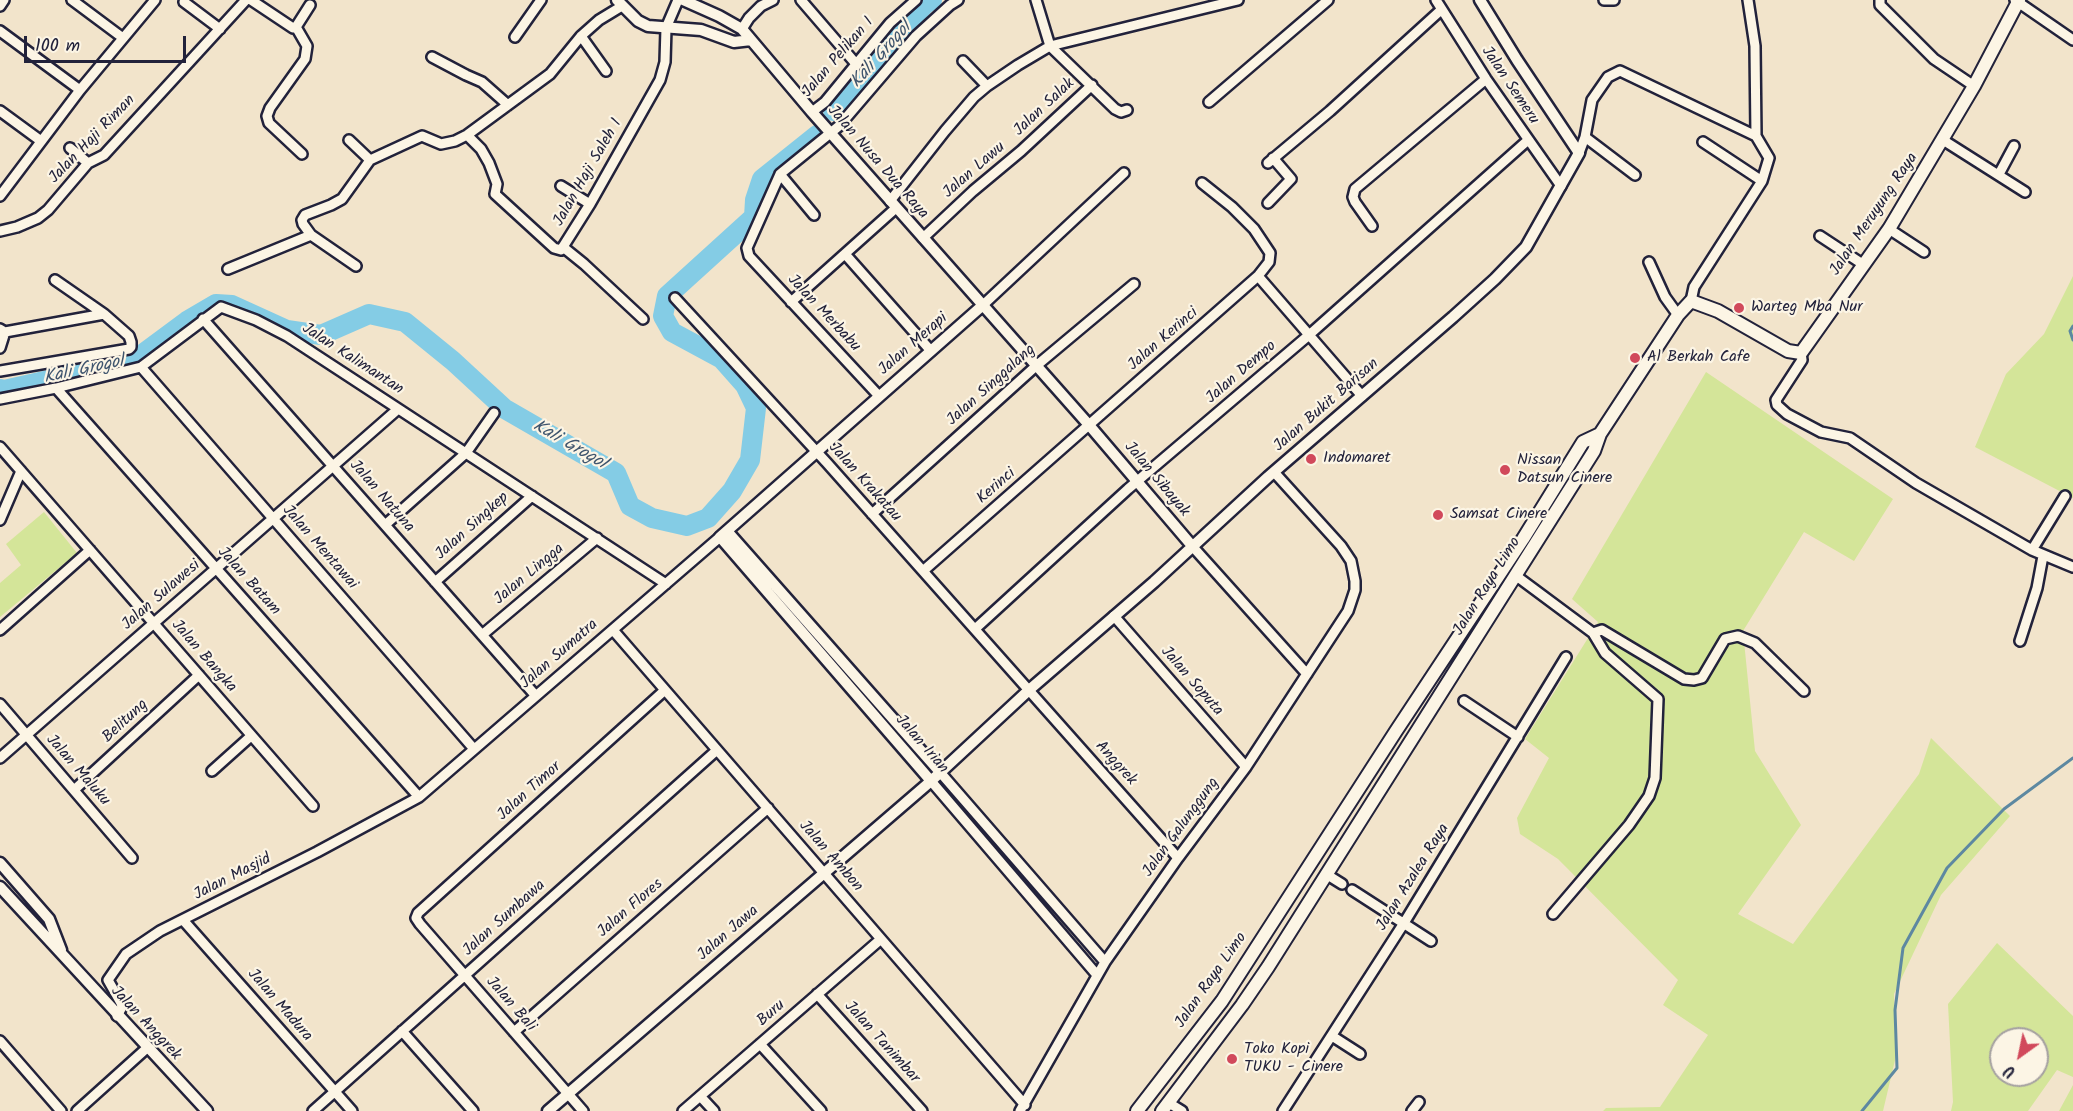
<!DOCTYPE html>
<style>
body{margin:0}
#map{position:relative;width:2073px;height:1111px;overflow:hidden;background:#f2e4cb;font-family:Kalam,sans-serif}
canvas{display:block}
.north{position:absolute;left:1989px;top:1027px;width:60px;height:60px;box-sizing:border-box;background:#fcf5e5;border:2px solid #a5a1a1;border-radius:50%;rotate:213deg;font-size:16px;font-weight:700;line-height:24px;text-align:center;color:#22223b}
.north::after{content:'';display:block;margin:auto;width:21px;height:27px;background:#d1495b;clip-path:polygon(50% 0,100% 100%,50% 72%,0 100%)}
.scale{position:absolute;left:24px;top:36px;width:162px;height:27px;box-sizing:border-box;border:3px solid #22223b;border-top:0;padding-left:8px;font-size:18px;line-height:21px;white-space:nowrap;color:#22223b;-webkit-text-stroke:4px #fcf5e5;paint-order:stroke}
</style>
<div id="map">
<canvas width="2073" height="1111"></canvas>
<div class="north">U</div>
<div class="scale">100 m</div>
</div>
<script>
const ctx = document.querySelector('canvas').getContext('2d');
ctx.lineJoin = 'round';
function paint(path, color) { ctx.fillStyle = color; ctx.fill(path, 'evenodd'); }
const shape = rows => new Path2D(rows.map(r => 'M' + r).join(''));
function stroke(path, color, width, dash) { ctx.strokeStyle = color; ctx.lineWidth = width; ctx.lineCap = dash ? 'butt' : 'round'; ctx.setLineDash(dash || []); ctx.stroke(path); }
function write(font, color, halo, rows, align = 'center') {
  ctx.font = font + ' Kalam,sans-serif'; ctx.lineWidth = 4.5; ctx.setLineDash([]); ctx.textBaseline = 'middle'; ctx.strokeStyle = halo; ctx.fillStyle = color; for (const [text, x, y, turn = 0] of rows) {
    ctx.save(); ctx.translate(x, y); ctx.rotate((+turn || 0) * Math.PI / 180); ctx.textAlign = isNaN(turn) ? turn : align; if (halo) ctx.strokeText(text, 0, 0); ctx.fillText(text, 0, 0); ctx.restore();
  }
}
paint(shape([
 [2073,276,2073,498,1975,447,2006,374,2044,334],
 [1706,372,1893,499,1854,561,1804,532,1743,631,1755,751,1801,825,1738,914,1793,944,1919,774,1931,738,2010,816,1941,895,1894,994,1896,1056,1883,1111,1603,1111,1606,1108,1660,1107,1708,1035,1663,1005,1678,980,1558,859,1520,834,1517,818,1549,758,1525,739,1598,622,1572,599],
 [44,512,77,553,0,617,0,583,21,565,6,544],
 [1997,943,2073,1016,2073,1077,2057,1070,2028,1111,1951,1111,1953,1102,1948,1004],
 [2001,1039,2037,1039,2037,1075,2001,1075],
 [2073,1085,2073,1111,2059,1111]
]), '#d4e599');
stroke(shape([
 [2073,326,2070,331,2073,340],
 [1862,1111,1897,1068,1895,1010,1903,948,1947,868,2004,809,2073,758]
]), '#5d88a1', 3);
stroke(shape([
 [833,111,925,4,932,0],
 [0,389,4,390,133,361,187,321,216,304,232,305,287,330,321,335,369,314,405,322,453,361,505,409,616,473,630,506,652,518,687,526,708,518,732,491,750,460,756,408,745,385,722,359,672,332,663,316,667,296,754,217,755,200,762,179,817,135]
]), '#84cce5', 20);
const minor = shape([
 [72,0,123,38],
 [251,0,293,28,296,27,310,5],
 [801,0,857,65],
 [1036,0,1050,46,1115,109,1121,112,1127,110],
 [1436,0,1486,79,1561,186],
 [1604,0,1614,0],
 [1748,0,1755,46,1756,136],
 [1880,0,1880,5,1934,59,1974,86],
 [2015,0,2073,40],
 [184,2,220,29],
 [0,6,4,0],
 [296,27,307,46,305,59,270,108,267,116,269,123,302,154],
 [742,29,749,18,761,6,773,0],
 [0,31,80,90],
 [581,36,606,71],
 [515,37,541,0],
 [432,57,466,75,482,82,508,105],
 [963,61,987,86],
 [1209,102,1328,0],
 [0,111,41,141],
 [812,112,825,102,890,23,916,0],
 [467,135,481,149,489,163,497,184,495,194,554,248,561,250,590,204,660,80,665,62,666,28,678,0],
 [1585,137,1635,175],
 [349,140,370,160],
 [1943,140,2025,192],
 [1703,142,1762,181],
 [70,148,88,163],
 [1579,153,1585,137,1592,100,1608,77,1620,71,1756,136,1769,158,1762,181,1694,287,1691,301],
 [1268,163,1330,111,1441,10],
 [780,174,814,215],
 [1999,174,2014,146],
 [1202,183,1232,207,1254,229,1270,253,1269,262,1258,276,1362,396],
 [561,186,590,204],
 [0,196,80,90,155,0],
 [890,201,945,131,974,97,987,86,1018,65,1050,46,1238,0],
 [1268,203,1291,179,1273,158],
 [1372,226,1355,202,1353,197,1355,189,1486,79],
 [1889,229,1924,252],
 [0,231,17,227,38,218,48,210,88,163,104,155,246,0],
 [1820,236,1864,265],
 [923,238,973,191,1021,151,1092,85],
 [563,247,584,264,643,319],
 [845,254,931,351],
 [1649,262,1665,297,1678,315],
 [356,266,311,235,303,224,302,220,305,215,331,205,342,199,370,160,422,136,441,144,455,141,467,135,550,74,581,36,599,20,622,6],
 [228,269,311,235],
 [675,298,827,463,1178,858],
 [791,302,896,208],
 [983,305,1124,173],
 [203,319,536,696],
 [0,329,5,332,104,314],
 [0,348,5,332],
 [1801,353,1802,360,1776,400,1777,405,1787,414,1821,432,1850,438,1916,483,2032,550,2073,567],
 [141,367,474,749],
 [0,371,129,349,131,347,131,342,129,336,104,314,55,280],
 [56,388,419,797],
 [879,396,749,256,747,248,780,174,839,126,916,36,950,5,958,0],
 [0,399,56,388,141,367,221,307,256,320,287,336,666,584],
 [0,447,313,806],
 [872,514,1036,366,1134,284],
 [0,520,21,471],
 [385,525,466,453,494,413],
 [1193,547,1307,674],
 [2032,550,2065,496],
 [923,571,1258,276],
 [1515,575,1593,633,1605,653,1658,699,1655,778,1649,796,1629,825,1553,914],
 [435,582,532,496],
 [1114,616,1246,767],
 [975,629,1128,489,1309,335,1527,141],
 [0,630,90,550],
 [613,630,1025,1105],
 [1593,633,1602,630,1684,679,1694,680,1702,678,1725,639,1738,636,1755,643,1804,691],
 [482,635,597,538],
 [2020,641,2037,588,2043,556],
 [1464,701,1518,737],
 [0,704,132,858],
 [0,758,398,409],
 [212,771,251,736],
 [939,771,1105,962],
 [931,781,1097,975],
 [74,790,199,675],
 [1326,874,1342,884],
 [1352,890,1431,941],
 [183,920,352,1111],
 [817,994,922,1111],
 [117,1016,122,1007,121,1003,108,980,126,954,160,931,317,852,419,797,720,537],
 [402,1031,473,1111],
 [514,1032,768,808],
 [1332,1036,1360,1054],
 [0,1041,61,1111],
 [760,1044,821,1111],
 [700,1096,714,1111],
 [1169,1103,1182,1111],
 [77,1111,147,1048],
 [313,1111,717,750],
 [583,1111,420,924,416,918,418,913,665,690],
 [683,1111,881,939],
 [1020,1111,1105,962,1178,858,1246,767,1348,611,1355,590,1355,581,1351,561,1341,546,1274,472],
 [1283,1111,1404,923,1566,657],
 [1412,1111,1419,1102]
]);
const tertiary = shape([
 [617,0,638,21,648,26,701,30,734,42,751,40],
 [683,0,719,16,742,29,812,112,1089,425,1193,547],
 [727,531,939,771],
 [931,781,720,537,983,305],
 [0,863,49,919,61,950],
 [0,887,207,1111],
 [548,1111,931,781,1029,690,1154,582,1268,477,1453,317,1495,279,1526,247,1579,153,1517,60,1480,0]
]);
const secondary = shape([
 [1137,1111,1222,1001,1396,731,1523,539,1583,442,1600,434],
 [1162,1111,1242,1005,1268,967,1594,451,1600,434,1678,315,1691,301,1718,311,1788,351,1801,353,1889,229,1974,86,2019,0]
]);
stroke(minor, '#22223b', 14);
stroke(tertiary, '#22223b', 15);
stroke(secondary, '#22223b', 16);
stroke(minor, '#fcf5e5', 9);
stroke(tertiary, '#fcf5e5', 10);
stroke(secondary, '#fcf5e5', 12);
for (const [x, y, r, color] of [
 [1739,308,6,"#d1495b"],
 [1635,358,6,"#d1495b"],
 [1311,459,6,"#d1495b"],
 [1505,470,6,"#d1495b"],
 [1438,515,6,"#d1495b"],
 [1232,1059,6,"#d1495b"]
]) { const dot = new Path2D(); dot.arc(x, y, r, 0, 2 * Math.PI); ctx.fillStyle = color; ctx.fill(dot); stroke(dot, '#fcf5e5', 2); }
write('16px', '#22223b', '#fcf5e5', [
 ["Jalan Pelikan I",839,58,-49],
 ["Jalan Semeru",1509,86,56],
 ["Jalan Salak",1045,108,-43],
 ["Jalan Haji Riman",93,140,-46],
 ["Jalan Nusa Dua Raya",877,163,49],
 ["Jalan Lawu",975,171,-41],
 ["Jalan Haji Saleh I",589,173,-60],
 ["Jalan Meruyung Raya",1875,215,-56],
 ["Jalan Merbabu",823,314,47],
 ["Jalan Kerinci",1164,340,-41],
 ["Jalan Merapi",914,345,-41],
 ["Jalan Kalimantan",352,360,33],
 ["Jalan Dempo",1242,373,-41],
 ["Jalan Singgalang",992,386,-42],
 ["Jalan Bukit Barisan",1327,406,-41],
 ["Jalan Sibayak",1156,480,50],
 ["Jalan Krakatau",864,483,48],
 ["Kerinci",997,487,-41],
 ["Jalan Natuna",381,497,49],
 ["Jalan Singkep",473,527,-42],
 ["Jalan Mentawai",319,548,49],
 ["Jalan Lingga",530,575,-40],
 ["Jalan Batam",248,582,48],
 ["Jalan Raya Limo",1488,587,-58],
 ["Jalan Sulawesi",162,596,-41],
 ["Jalan Sumatra",560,655,-41],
 ["Jalan Bangka",203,657,49],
 ["Jalan Soputa",1191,682,49],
 ["Belitung",126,722,-43],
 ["Jalan Irian",921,745,49],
 ["Anggrek",1115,764,48],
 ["Jalan Maluku",77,771,49],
 ["Jalan Timor",530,792,-42],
 ["Jalan Galunggung",1182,828,-54],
 ["Jalan Ambon",830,857,49],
 ["Jalan Masjid",233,878,-27],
 ["Jalan Azalea Raya",1414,878,-58],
 ["Jalan Flores",631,909,-41],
 ["Jalan Sumbawa",505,919,-42],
 ["Jalan Jawa",729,934,-41],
 ["Jalan Raya Limo",1212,981,-55],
 ["Jalan Bali",510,1005,49],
 ["Jalan Madura",279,1006,49],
 ["Buru",772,1014,-41],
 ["Jalan Anggrek",145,1024,47],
 ["Jalan Tanimbar",881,1043,48]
]);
write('16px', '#22223b', '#fcf5e5', [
 ["Warteg Mba Nur",1751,308],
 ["Al Berkah Cafe",1647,358],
 ["Indomaret",1323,459],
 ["Nissan",1517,461],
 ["Datsun Cinere",1517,479],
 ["Samsat Cinere",1450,515],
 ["Toko Kopi",1244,1050],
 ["TUKU - Cinere",1244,1068]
], 'left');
write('italic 18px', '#3f556e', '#fcf5e5', [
 ["Kali Grogol",882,56,-48],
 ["Kali Grogol",84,371,-12],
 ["Kali Grogol",569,446,30]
]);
</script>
